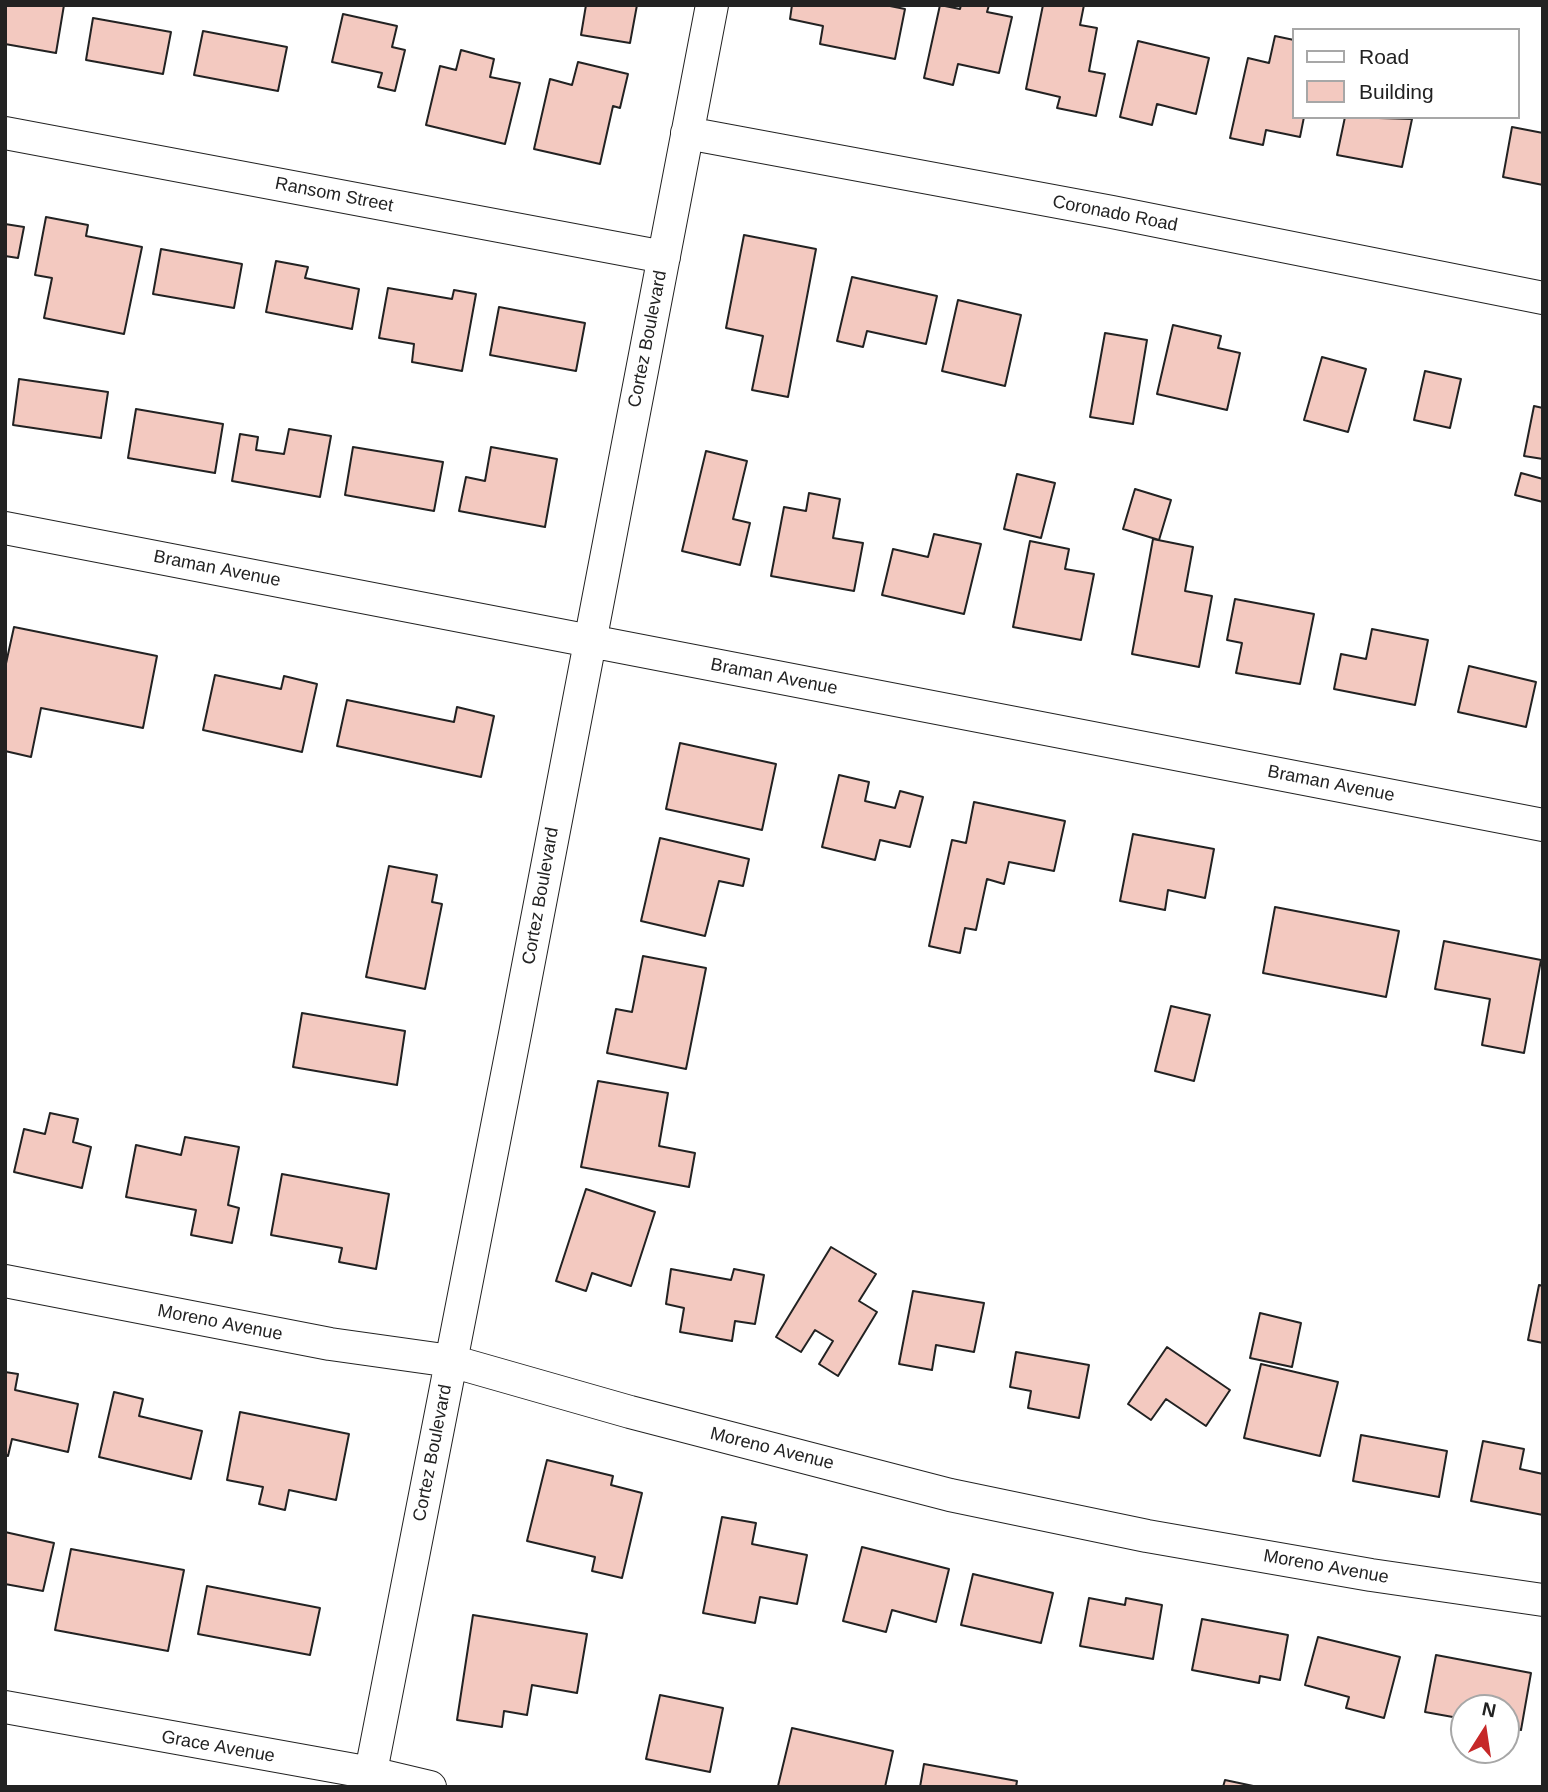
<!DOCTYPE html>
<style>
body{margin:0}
#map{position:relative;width:1548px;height:1792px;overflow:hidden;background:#fff;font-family:Helvetica,sans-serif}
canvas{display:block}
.frame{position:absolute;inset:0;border:7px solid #222;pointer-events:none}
.legend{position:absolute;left:1292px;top:28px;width:228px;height:91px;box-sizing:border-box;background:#fff;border:2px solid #a7a7a7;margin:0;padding:9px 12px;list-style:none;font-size:21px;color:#222}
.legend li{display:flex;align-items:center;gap:14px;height:35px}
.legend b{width:35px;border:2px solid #a7a7a7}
.north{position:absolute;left:1450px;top:1694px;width:70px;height:70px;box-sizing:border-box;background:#fff;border:2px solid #a7a7a7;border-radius:50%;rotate:12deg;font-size:19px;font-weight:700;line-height:28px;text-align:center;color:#222}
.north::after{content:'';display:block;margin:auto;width:24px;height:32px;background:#c62828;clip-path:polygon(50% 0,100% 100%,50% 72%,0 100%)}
</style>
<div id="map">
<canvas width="1548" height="1792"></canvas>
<div class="frame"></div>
<ul class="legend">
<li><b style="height:9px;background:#fff"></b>Road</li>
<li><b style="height:19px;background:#f3c9c0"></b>Building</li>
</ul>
<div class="north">N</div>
</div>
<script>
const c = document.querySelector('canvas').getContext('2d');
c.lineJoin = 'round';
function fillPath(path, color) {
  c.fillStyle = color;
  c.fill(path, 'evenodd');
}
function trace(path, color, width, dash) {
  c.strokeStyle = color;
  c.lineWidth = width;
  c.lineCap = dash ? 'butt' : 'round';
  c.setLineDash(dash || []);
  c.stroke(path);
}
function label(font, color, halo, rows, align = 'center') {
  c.font = font + ' Helvetica,sans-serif';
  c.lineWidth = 5;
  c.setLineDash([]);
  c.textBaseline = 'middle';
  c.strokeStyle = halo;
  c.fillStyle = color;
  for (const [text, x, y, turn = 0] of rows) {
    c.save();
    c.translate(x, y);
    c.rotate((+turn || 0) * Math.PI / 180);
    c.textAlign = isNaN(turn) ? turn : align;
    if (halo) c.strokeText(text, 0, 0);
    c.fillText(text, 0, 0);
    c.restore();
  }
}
const building = new Path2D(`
 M5 5H64L56 53 5 44Z
 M586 5H637L630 43 581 35Z
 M792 5H885L905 9 895 59 820 44 823 26 790 19Z
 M940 5 960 9 961 5H989L987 12 1012 17 999 73 958 64 953 85 924 78Z
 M1043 5H1084L1080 25 1097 28 1089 71 1105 74 1096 116 1057 108 1060 97 1026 89Z
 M343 14 397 26 392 47 405 50 395 91 378 87 382 73 332 62Z
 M93 18 171 32 163 74 86 60Z
 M203 31 287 47 278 91 194 75Z
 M1275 36 1294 40V117H1304L1300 137 1266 130 1263 145 1230 138 1248 58 1269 63Z
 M1138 41 1209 58 1196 114 1157 104 1152 125 1120 117Z
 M461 50 494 59 490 77 520 83 505 144 426 125 440 66 456 70Z
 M578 62 628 74 620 108 613 106 600 164 534 149 550 79 572 85Z
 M1345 117 1412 119 1402 167 1337 155Z
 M1512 127 1543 133V185L1503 177Z
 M46 217 88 225 86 236 142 247 124 334 44 318 52 278 35 275Z
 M5 224 24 227 18 258 5 256Z
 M744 235 816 249 788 397 752 390 763 336 726 328Z
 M161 249 242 264 234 308 153 294Z
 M276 261 308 267 305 278 359 289 352 329 266 312Z
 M852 277 937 296 926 344 867 331 863 347 837 341Z
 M388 288 452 299 454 290 476 294 462 371 412 362 414 344 379 338Z
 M958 300 1021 315 1005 386 942 371Z
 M499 307 585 323 576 371 490 355Z
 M1173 325 1221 336 1218 348 1240 353 1227 410 1157 394Z
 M1105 333 1147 340 1133 424 1090 417Z
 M1322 357 1366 369 1348 432 1304 420Z
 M1425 371 1461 379 1450 428 1414 420Z
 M19 379 108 392 101 438 13 425Z
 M1534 406 1543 408V459L1524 456Z
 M136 409 223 424 215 473 128 458Z
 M289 429 331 436 320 497 232 481 240 434 258 437 256 450 284 454Z
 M353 447 443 462 434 511 345 495Z
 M491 447 557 459 545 527 459 511 466 477 485 481Z
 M706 451 747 461 733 519 750 523 740 565 682 551Z
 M1521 473 1543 479V502L1515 495Z
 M1017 474 1055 483 1041 538 1004 529Z
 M1135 489 1171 500 1159 540 1123 529Z
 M809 493 840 499 833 538 863 543 854 591 771 576 784 507 806 511Z
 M934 534 981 544 964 614 882 595 893 549 928 557Z
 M1153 539 1193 547 1185 591 1212 596 1199 667 1132 654Z
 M1030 541 1069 549 1065 569 1094 574 1081 640 1013 627Z
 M1235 599 1314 614 1300 684 1236 673 1242 643 1227 640Z
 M14 627 157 656 143 728 41 708 31 757 5 751V668Z
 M1372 629 1428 640 1415 705 1334 689 1341 654 1366 659Z
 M1469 666 1536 682 1526 727 1458 712Z
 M215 675 281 689 284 676 317 684 302 752 203 730Z
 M347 700 454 722 457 707 494 716 481 777 337 746Z
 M680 743 776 764 762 830 666 809Z
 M839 775 869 782 865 801 895 808 900 791 923 797 910 847 880 840 875 860 822 847Z
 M974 802 1065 821 1054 871 1009 862 1004 884 987 879 976 930 965 928 960 953 929 946 952 840 966 843Z
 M1133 834 1214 849 1205 898 1168 890 1165 910 1120 901Z
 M660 838 749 859 743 886 719 881 705 936 641 921Z
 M389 866 437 875 432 902 442 904 425 989 366 977Z
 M1275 907 1399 931 1386 997 1263 973Z
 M1444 941 1541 960 1524 1053 1482 1045 1490 999 1435 989Z
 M643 956 706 968 686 1069 607 1053 616 1009 632 1012Z
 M1171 1006 1210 1015 1194 1081 1155 1071Z
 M302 1013 405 1031 397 1085 293 1067Z
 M598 1081 668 1093 659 1146 695 1153 689 1187 581 1167Z
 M50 1113 78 1119 73 1142 91 1147 82 1188 14 1172 24 1129 45 1134Z
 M185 1137 239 1147 228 1205 239 1208 232 1243 191 1235 196 1210 126 1197 136 1145 181 1155Z
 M282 1174 389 1194 376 1269 339 1262 342 1248 271 1235Z
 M586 1189 655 1212 631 1286 592 1273 586 1291 556 1281Z
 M831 1247 876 1274 859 1301 877 1312 838 1376 819 1364 833 1341 815 1330 801 1352 776 1337Z
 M671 1269 731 1280 734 1269 764 1275 755 1324 735 1321 732 1341 680 1332 684 1308 666 1304Z
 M1539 1285 1543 1286V1343L1528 1340Z
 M913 1291 984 1303 974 1352 936 1345 932 1370 899 1364Z
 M1260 1313 1301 1323 1292 1367 1250 1358Z
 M1167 1347 1230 1390 1206 1426 1166 1399 1151 1420 1128 1404Z
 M1016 1352 1089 1365 1079 1418 1028 1408 1031 1391 1010 1387Z
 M1261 1364 1338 1382 1320 1456 1244 1438Z
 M5 1372 18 1374 15 1390 78 1404 68 1452 12 1439 8 1456 5 1455Z
 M114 1392 143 1399 139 1416 202 1431 191 1479 99 1457Z
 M240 1412 349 1434 336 1500 289 1490 285 1510 259 1504 263 1487 227 1480Z
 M1361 1435 1447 1451 1439 1497 1353 1481Z
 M1483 1441 1524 1449 1520 1469 1543 1474V1515L1471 1501Z
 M547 1460 613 1476 611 1485 642 1493 622 1578 592 1571 595 1557 527 1541Z
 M722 1517 756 1523 752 1544 807 1555 797 1604 760 1597 755 1623 703 1613Z
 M5 1532 54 1543 43 1591 5 1584Z
 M862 1547 949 1569 936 1622 892 1610 886 1632 843 1621Z
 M71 1549 184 1570 168 1651 55 1630Z
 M973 1574 1053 1593 1041 1643 961 1625Z
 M207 1586 320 1608 310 1655 198 1634Z
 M1089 1598 1125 1605 1126 1598 1162 1605 1153 1659 1080 1646Z
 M473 1615 587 1634 577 1693 532 1685 527 1715 504 1711 502 1727 457 1720Z
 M1202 1619 1288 1635 1280 1680 1260 1676 1259 1683 1192 1670Z
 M1318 1637 1400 1657 1384 1718 1346 1708 1349 1697 1305 1685Z
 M1436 1655 1531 1673 1521 1730 1506 1727V1708H1464V1719L1425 1712Z
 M660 1695 723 1708 710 1772 646 1759Z
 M792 1728 893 1751 885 1787 778 1786Z
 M924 1764 1017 1781 1016 1787H920Z
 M1225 1780 1258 1787H1223Z`);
fillPath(building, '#f3c9c0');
trace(building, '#222', 2);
const minor = new Path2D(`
 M5 133 664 257
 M687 133 1112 212 1543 298
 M5 528 1543 825
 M5 1281 330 1344 451 1361 630 1412 950 1495 1147 1536 1371 1575 1543 1600
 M5 1707 371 1773 430 1787
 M368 1787 515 1034 712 5`);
trace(minor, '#222', 34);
trace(minor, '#fff', 32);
label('18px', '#222', '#fff', [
 ["Ransom Street",334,195,11],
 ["Coronado Road",1115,214,11],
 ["Cortez Boulevard",648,339,-79],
 ["Braman Avenue",217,569,11],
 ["Braman Avenue",774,677,11],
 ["Braman Avenue",1331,784,11],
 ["Cortez Boulevard",541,896,-80],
 ["Moreno Avenue",220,1323,11],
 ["Moreno Avenue",772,1449,14],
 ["Cortez Boulevard",433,1453,-79],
 ["Moreno Avenue",1326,1567,10],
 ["Grace Avenue",218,1747,10]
]);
</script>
